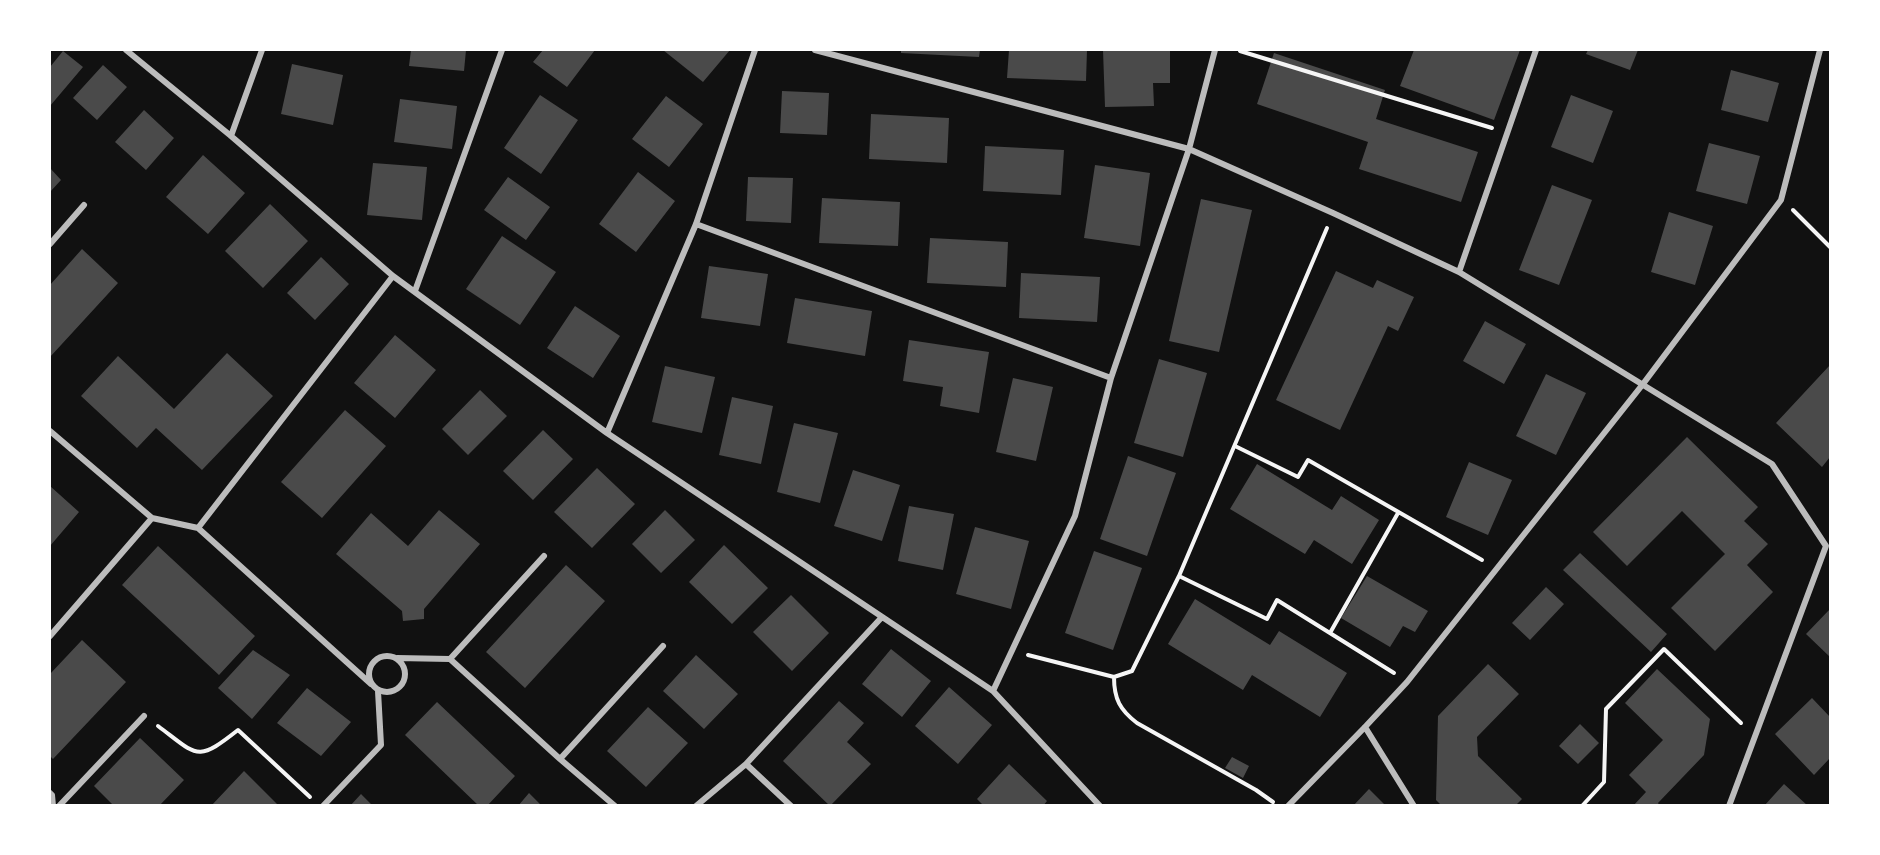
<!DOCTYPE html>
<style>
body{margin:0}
#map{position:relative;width:1880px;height:855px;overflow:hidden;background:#111;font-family:"DM Sans",sans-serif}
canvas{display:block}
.frame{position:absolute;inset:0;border:51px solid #fff;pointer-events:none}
</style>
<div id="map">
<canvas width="1880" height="855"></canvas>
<div class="frame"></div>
</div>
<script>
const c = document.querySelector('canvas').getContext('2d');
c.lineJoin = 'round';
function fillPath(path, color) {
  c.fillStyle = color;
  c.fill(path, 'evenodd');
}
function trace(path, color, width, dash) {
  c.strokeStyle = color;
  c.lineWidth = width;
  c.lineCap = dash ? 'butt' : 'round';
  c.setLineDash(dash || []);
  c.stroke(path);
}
fillPath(new Path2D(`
 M411 50H466L464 71 409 66Z
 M543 50H595L567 87 533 62Z
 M663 50H730L703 82Z
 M901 50H980L979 57 901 53Z
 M1009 50H1087L1086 81 1007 78Z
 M1103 50H1170V83H1153L1154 106 1105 107Z
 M1414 50H1520L1494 120 1400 86Z
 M1588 50H1638L1630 70 1586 54Z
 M63 51 83 67 50 106V67Z
 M1274 53 1385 90 1376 119 1478 152 1461 202 1359 169 1368 142 1257 104Z
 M292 64 343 75 333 125 281 114Z
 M103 65 127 87 97 120 73 98Z
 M1731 70 1779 83 1768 122 1721 110Z
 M782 91 829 93 827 135 780 133Z
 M540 95 578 120 541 174 504 148Z
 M1571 95 1613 111 1593 163 1551 147Z
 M666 96 703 124 669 167 632 139Z
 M400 99 457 106 452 149 394 142Z
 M144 110 174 138 146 170 115 142Z
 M871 114 949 118 947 163 869 159Z
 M1709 143 1760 156 1747 204 1696 191Z
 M985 146 1064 150 1061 195 983 191Z
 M203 155 245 193 208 234 166 197Z
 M373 163 427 167 422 220 367 215Z
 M1095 165 1150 173 1140 246 1084 238Z
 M50 168 61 180 50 192Z
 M638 172 675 201 636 252 599 224Z
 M508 177 550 207 526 240 484 210Z
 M748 177 793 178 791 223 746 221Z
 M1552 185 1592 200 1559 285 1519 270Z
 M822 198 900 202 898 246 819 243Z
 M1201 199 1252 210 1219 352 1169 341Z
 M270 204 308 241 263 288 225 251Z
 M1669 212 1713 226 1695 285 1651 272Z
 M502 236 556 272 520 325 466 289Z
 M930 238 1008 242 1006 287 927 283Z
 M82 249 118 283 50 357V285Z
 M321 257 349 284 315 320 287 293Z
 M709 266 768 274 760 326 701 318Z
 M1336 271 1373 288 1377 280 1414 297 1398 331 1388 326 1340 430 1276 400Z
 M1021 273 1100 277 1097 322 1019 318Z
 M795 298 872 311 865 356 787 343Z
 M575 306 620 336 593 378 547 348Z
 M1485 321 1526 344 1504 384 1463 361Z
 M395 335 436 370 395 418 354 383Z
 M909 340 989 352 979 413 940 406 943 387 903 381Z
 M227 353 273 396 202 470 156 428 137 448 81 396 118 356 174 409Z
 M1159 359 1207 373 1183 457 1134 443Z
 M1830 365V457L1822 467 1776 423Z
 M665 366 715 377 702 433 652 422Z
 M1546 374 1586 393 1556 455 1516 436Z
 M1013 378 1053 387 1036 461 996 452Z
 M480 390 507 416 468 455 442 429Z
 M732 397 773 406 761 464 719 455Z
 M345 410 386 446 322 518 281 482Z
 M794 423 838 433 820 503 777 492Z
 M543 430 573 459 533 500 503 471Z
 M1687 437 1758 507 1744 521 1768 544 1747 565 1773 592 1715 651 1671 608 1725 554 1682 511 1627 566 1593 532Z
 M1128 456 1176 473 1147 556 1100 539Z
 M1469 462 1512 480 1488 535 1446 517Z
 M1257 464 1332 510 1341 496 1379 520 1352 564 1314 540 1305 554 1230 509Z
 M597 468 635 504 592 548 554 512Z
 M853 470 900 485 882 541 834 526Z
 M50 486 79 512 50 546Z
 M909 506 954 514 943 570 898 561Z
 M439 510 480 544 424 609V619L403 621 402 611 336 554 371 513 408 546Z
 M665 510 695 540 661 573 632 544Z
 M975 527 1029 541 1011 609 956 594Z
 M724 545 768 588 732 624 689 582Z
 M158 546 255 636 219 675 122 585Z
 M1094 551 1142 568 1113 650 1065 633Z
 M1580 553 1667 634 1651 652 1563 570Z
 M566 565 605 601 525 688 486 652Z
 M1367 576 1428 611 1415 632 1403 626 1390 647 1341 618Z
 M1546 587 1564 604 1530 640 1512 623Z
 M791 595 829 633 792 671 753 632Z
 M1195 599 1270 645 1279 631 1347 673 1320 717 1252 675 1243 690 1168 644Z
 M1830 609V657L1806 634Z
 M82 640 126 682 53 759 50 756V674Z
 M891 649 931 681 902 717 862 684Z
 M253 650 290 675 252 719 218 688Z
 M696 655 738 694 704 729 663 691Z
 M1488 664 1519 694 1477 737 1478 756 1522 799 1515 806H1442L1436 800 1438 716Z
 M1657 669 1710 719 1704 755 1658 803 1660 806H1633L1646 792 1629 775 1663 740 1625 703Z
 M949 687 992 725 958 764 915 726Z
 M307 688 351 722 321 756 277 723Z
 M1812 698 1830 717V758L1814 775 1775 734Z
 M839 701 864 723 847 742 871 764 830 806 783 761Z
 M437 702 515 776 487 806H479L405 735Z
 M648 707 688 743 646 787 607 751Z
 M1580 724 1599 743 1578 764 1559 746Z
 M140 738 184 780 159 806H114L94 786Z
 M1232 757 1249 766 1243 778 1225 768Z
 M1009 764 1047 801 1043 806H984L977 799Z
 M244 771 279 806H211Z
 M1784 784 1808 806H1764Z
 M1369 789 1386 806H1353Z
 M529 793 542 806H518Z
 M361 794 373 806H350Z`), '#4a4a4a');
trace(new Path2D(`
 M1240 51 1492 128
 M1793 210 1830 247
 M1235 446 1298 477 1308 460 1482 560
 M1179 576 1267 619 1277 600 1394 673
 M1330 633 1398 513
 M1028 655 1114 677 1132 671 1179 576 1327 228
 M1114 677C1114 699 1120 710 1137 723L1256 790 1273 802
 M158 726C198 756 196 763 238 730L310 797
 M1582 806 1604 782 1606 709 1664 649 1741 723`), '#f5f5f5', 4);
trace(new Path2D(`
 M126 50 231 136 393 276 607 433 993 691 1100 806
 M815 50 1189 149 1333 213 1459 272 1772 464 1826 546 1729 806
 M231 136 262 50
 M696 224 1111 378
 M50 244 84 205
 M1459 272 1536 50
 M415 291 502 50
 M50 431 152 518 198 528 371 684
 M607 433 696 224 755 50
 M198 528 393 276
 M50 636 152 518
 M369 674a18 18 0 1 1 36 0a18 18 0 1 1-36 0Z
 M397 658 450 659 560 759 615 806
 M450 659 544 556
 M993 691 1075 516 1111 378 1189 149 1215 50
 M1365 727 1414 806
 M560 759 663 646
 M746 764 791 806
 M50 793 52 795 53 806
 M59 806 144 716
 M323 806 381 745 378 691
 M696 806 746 764 882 617
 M1288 806 1365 727 1407 682 1643 384 1781 200 1820 50`), '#bcbcbc', 6);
</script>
